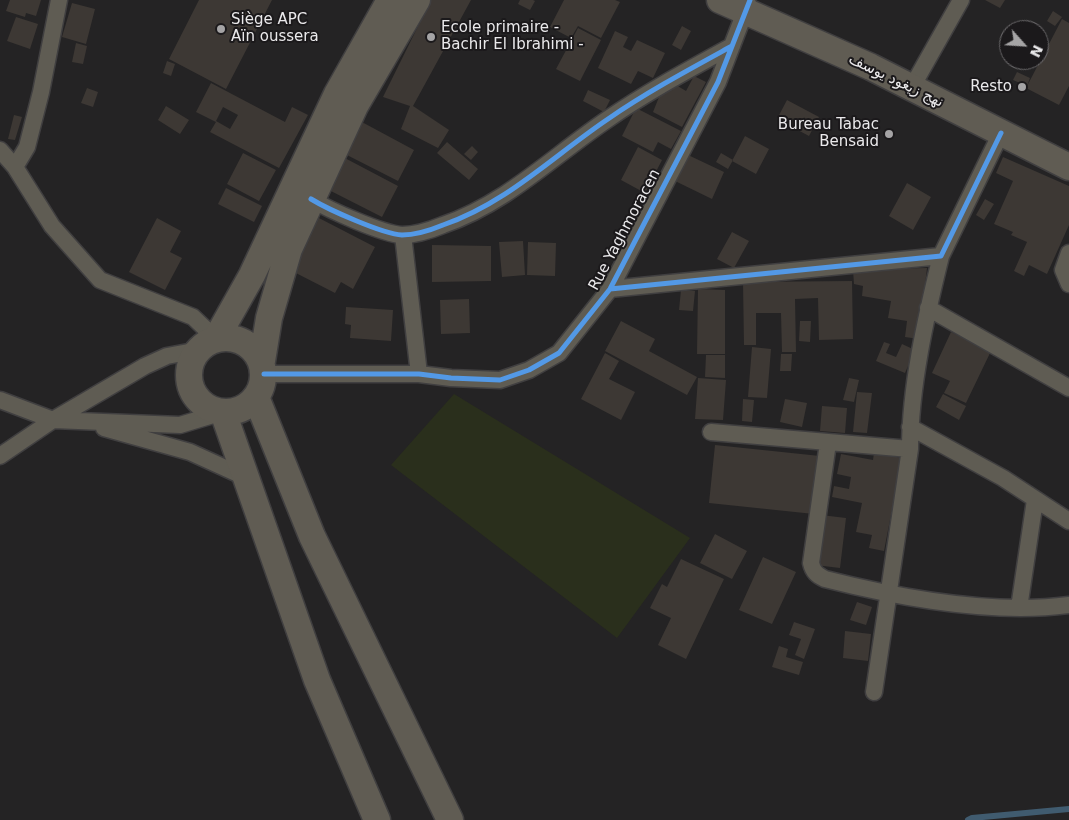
<!DOCTYPE html>
<meta charset="utf-8">
<style>
body{margin:0}
#map{position:relative;width:1069px;height:820px;overflow:hidden;background:#242324;font-family:"DejaVu Sans",sans-serif}
canvas{display:block}
.north{position:absolute;left:999px;top:20px;width:50px;height:50px;box-sizing:border-box;background:#1b191b;border:1px solid #6e6c6e;border-radius:50%;rotate:116deg;font-size:14px;font-weight:700;line-height:20px;text-align:center;color:#eae9eb}
.north::after{content:'';display:block;margin:auto;width:18px;height:22px;background:#a5a4a5;clip-path:polygon(50% 0,100% 100%,50% 72%,0 100%)}
</style>
<div id="map">
<canvas width="1069" height="820"></canvas>
<div class="north">N</div>
</div>
<script>
const c = document.querySelector('canvas').getContext('2d');
c.lineJoin = 'round';
function fillPath(path, color) {
  c.fillStyle = color;
  c.fill(path, 'evenodd');
}
function trace(path, color, width, dash) {
  c.strokeStyle = color;
  c.lineWidth = width;
  c.lineCap = dash ? 'butt' : 'round';
  c.setLineDash(dash || []);
  c.stroke(path);
}
function label(font, color, halo, rows, align = 'center') {
  c.font = font + ' "DejaVu Sans",Cairo,sans-serif';
  c.lineWidth = 4;
  c.setLineDash([]);
  c.textBaseline = 'middle';
  c.strokeStyle = halo;
  c.fillStyle = color;
  for (const [text, x, y, turn = 0] of rows) {
    c.save();
    c.translate(x, y);
    c.rotate((+turn || 0) * Math.PI / 180);
    c.textAlign = isNaN(turn) ? turn : align;
    if (halo) c.strokeText(text, 0, 0);
    c.fillText(text, 0, 0);
    c.restore();
  }
}
fillPath(new Path2D(`
 M454 394 690 538 617 638 391 465Z`), '#2a2f1c');
trace(new Path2D(`
 M968 820 972 818 1069 809`), '#405b6f', 6);
fillPath(new Path2D(`
 M10 0H41L36 16 26 13 25 17 6 11Z
 M199 0H272L226 89 169 59Z
 M431 0H471L413 106 449 130 438 148 401 129 410 106 383 97Z
 M520 0H533L535 1 530 10 518 4Z
 M564 0H615L620 2 601 38 578 26 571 38 550 27Z
 M985 0H1005L1000 8Z
 M72 3 95 9 86 44 62 37Z
 M1053 11 1062 17 1055 26 1047 21Z
 M16 17 38 24 30 49 7 41Z
 M1062 19 1069 23V86L1059 105 1026 88Z
 M682 26 691 31 681 50 672 45Z
 M578 28 601 40 580 81 556 69Z
 M615 31 628 37 623 47 631 51 637 40 665 53 653 78 638 71 631 84 598 68Z
 M76 43 87 46 83 64 72 62Z
 M167 61 175 64 171 76 163 73Z
 M1017 72 1030 78 1027 86 1013 80Z
 M694 76 706 82 682 127 653 112 659 97 676 85 686 91Z
 M211 83 285 122 292 107 308 115 279 168 210 132 216 122 196 112ZM223 107 238 115 230 129 216 121Z
 M87 88 98 92 93 107 81 103Z
 M588 90 610 100 604 112 583 101Z
 M787 100 819 117 809 136 777 119Z
 M166 106 189 120 180 134 158 120Z
 M636 108 681 131 671 149 658 142 653 152 622 136Z
 M14 115 22 117 15 140 8 139Z
 M360 121 414 150 398 181 343 153Z
 M745 136 769 149 756 174 732 161Z
 M447 142 478 169 469 180 437 153Z
 M472 146 478 152 471 160 464 154Z
 M638 147 662 160 645 193 621 180Z
 M243 153 276 170 259 201 227 184Z
 M721 153 733 160 728 169 716 162Z
 M686 154 724 172 712 199 673 180Z
 M341 156 398 186 382 217 325 188Z
 M1003 157 1069 186V225L1047 274 1029 265 1024 276 1014 271 1027 242 1011 235 1013 232 994 224 1013 181 996 173Z
 M907 183 931 197 913 230 889 216Z
 M226 188 262 206 254 222 218 204Z
 M985 199 994 204 984 220 976 215Z
 M317 217 375 247 353 289 341 282 335 293 290 270Z
 M157 218 181 231 170 252 182 258 165 290 129 272Z
 M732 232 749 241 734 268 717 259Z
 M523 241 525 275 502 277 499 242Z
 M528 242 556 243 555 276 527 275Z
 M432 245 491 246V281L432 282Z
 M927 268 919 339 905 337 907 321 888 318 891 301 862 296 863 286 854 284 853 270 871 271 873 269Z
 M852 281 853 339 819 340 818 298 795 299 796 352H782L781 313H756V345H744L743 282Z
 M698 289 725 290V354H697Z
 M681 290 695 291 693 311 679 310Z
 M469 299 470 333 441 334 440 300Z
 M346 307 393 310 391 341 350 338 351 325 345 324Z
 M621 321 655 339 649 351 697 377 687 395 605 351Z
 M800 321H811L810 342 799 341Z
 M951 332 991 351 966 403 944 393 950 381 932 373Z
 M884 342 890 344 886 353 896 357 902 344 915 350 905 373 876 361Z
 M752 347 771 349 767 398 748 397Z
 M605 353 619 361 609 379 635 392 621 420 581 399Z
 M781 354H792L791 371H780Z
 M706 355H725V378L705 377Z
 M698 378 726 380 723 420 695 419Z
 M849 378 859 380 854 402 843 400Z
 M857 392 872 393 867 433 853 432Z
 M943 394 966 406 959 420 936 407Z
 M743 399 754 400 752 422 742 421Z
 M785 399 807 403 802 427 780 422Z
 M822 406 847 408 845 433 820 431Z
 M715 445 820 456 814 514 709 503Z
 M874 453 902 458 884 551 869 548 872 535 856 532 862 503 832 497 834 486 849 489 851 477 837 474 841 454 873 460Z
 M821 515 846 518 840 568 815 565Z
 M715 534 747 551 732 579 700 563Z
 M763 557 796 572 772 624 739 610Z
 M681 559 724 579 686 659 658 645 671 618 650 608 662 584 667 587Z
 M857 602 872 607 866 625 850 620Z
 M794 622 815 629 804 659 795 655 801 639 789 635Z
 M845 631 871 634 868 661 843 658Z
 M779 646 788 649 786 657 803 662 799 675 772 667Z`), '#3d3834');
const street = new Path2D(`
 M912 87 961 0
 M0 150 15 167 27 147 41 92 59 0
 M15 167 52 226 100 280 193 317 216 339
 M311 199C329 210 383 234 402 235 416 235 431 230 443 225 507 203 553 156 608 119 647 92 690 69 732 46
 M403 235 419 374
 M1069 253 1063 270 1069 284
 M610 289 941 256 1001 133
 M928 308 1069 388
 M264 374H419L451 378 500 380 529 370 559 353 610 289 718 82 748 4
 M0 400 53 420 180 425 223 412
 M910 427 1003 478 1069 521
 M104 428 190 452 247 478
 M711 432 910 449
 M828 443 811 563C813 572 817 575 825 579 900 598 992 615 1069 605
 M0 456 53 420 145 366 167 356 199 350
 M1019 608 1035 500
 M874 692 910 449C910 387 926 316 941 256`);
const primary = new Path2D(`
 M720 0 871 67 1069 167
 M189 375a37 37 0 1 1 74 0a37 37 0 1 1-74 0Z
 M216 339 252 275 337 94 390 0
 M262 361 269 318 289 249 355 106 417 0
 M256 397 312 536 450 820
 M223 412 317 680 377 820`);
trace(street, '#403f40', 19);
trace(primary, '#403f40', 29);
trace(street, '#5f5c53', 16);
trace(primary, '#605c53', 26);
trace(new Path2D(`
 M311 199C329 210 383 234 402 235 416 235 431 230 443 225 507 203 553 156 608 119 647 92 690 69 732 46
 M610 289 941 256 1001 133
 M264 374H419L451 378 500 380 529 370 559 353 610 289 718 82 750 0`), '#5399e6', 5);
for (const [x, y, r, color] of [
 [221,29,5,"#a5a4a5"],
 [431,37,5,"#a5a4a5"],
 [1022,87,5,"#a5a4a5"],
 [889,134,5,"#a5a4a5"]
]) {
  const dot = new Path2D();
  dot.arc(x, y, r, 0, 2 * Math.PI);
  c.fillStyle = color;
  c.fill(dot);
  trace(dot, '#1b191b', 2);
}
label('15px', '#eae9eb', '#1b191b', [
 ["Siège APC",231,20],
 ["Aïn oussera",231,37],
 ["Ecole primaire -",441,28],
 ["Bachir El Ibrahimi -",441,45],
 ["Resto",1012,87,"right"],
 ["Bureau Tabac",879,125,"right"],
 ["Bensaid",879,142,"right"]
], 'left');
label('15px', '#eae9eb', '#1b191b', [
 ["نهج زيغود يوسف",896,81,26],
 ["Rue Yaghmoracen",625,230,-62]
]);
</script>
